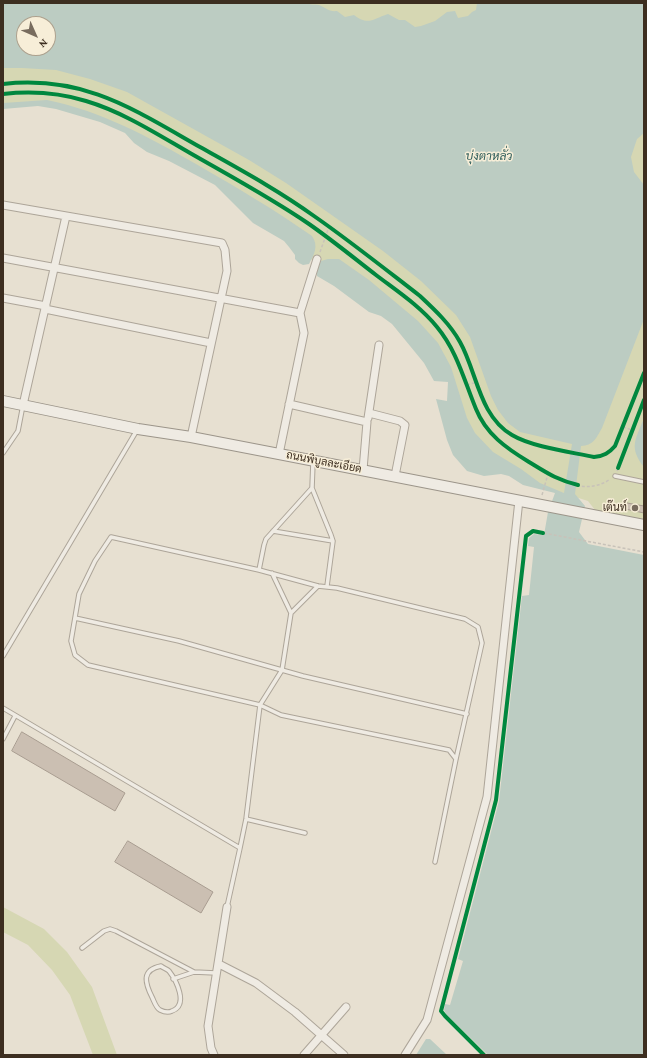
<!DOCTYPE html>
<meta charset="utf-8">
<style>
body{margin:0}
#map{position:relative;width:647px;height:1058px;overflow:hidden;background:#e7e0d1;font-family:"Crimson Pro",serif}
canvas{display:block}
.frame{position:absolute;inset:0;border:4px solid #3d2e20;pointer-events:none}
.north{position:absolute;left:16px;top:16px;width:40px;height:40px;box-sizing:border-box;background:#f7eed8;border:1px solid #ada18e;border-radius:50%;rotate:135deg;font-size:11px;font-weight:700;line-height:16px;text-align:center;color:#3d2e20}
.north::after{content:'';display:block;margin:auto;width:14px;height:18px;background:#786c5e;clip-path:polygon(50% 0,100% 100%,50% 72%,0 100%)}
</style>
<div id="map">
<canvas width="647" height="1058"></canvas>
<div class="frame"></div>
<div class="north">N</div>
</div>
<script>
const c = document.querySelector('canvas').getContext('2d');
c.lineJoin = 'round';
function fillPath(path, color) {
  c.fillStyle = color;
  c.fill(path, 'evenodd');
}
function trace(path, color, width, dash) {
  c.strokeStyle = color;
  c.lineWidth = width;
  c.lineCap = dash ? 'butt' : 'round';
  c.setLineDash(dash || []);
  c.stroke(path);
}
function label(font, color, halo, rows, align = 'center') {
  c.font = font + ' "Crimson Pro",Sarabun,serif';
  c.lineWidth = 3;
  c.setLineDash([]);
  c.textBaseline = 'middle';
  c.strokeStyle = halo;
  c.fillStyle = color;
  for (const [text, x, y, turn = 0] of rows) {
    c.save();
    c.translate(x, y);
    c.rotate((+turn || 0) * Math.PI / 180);
    c.textAlign = isNaN(turn) ? turn : align;
    if (halo) c.strokeText(text, 0, 0);
    c.fillText(text, 0, 0);
    c.restore();
  }
}
fillPath(new Path2D(`
 M3 3H644V519L595 510 588 501 547 488 493 456 475 437 436 349 309 258 312 242 126 130 49 105 3 106ZM24 24H48V48H24Z
 M3 907 44 929 67 952 92 987 117 1055H93L70 995 52 970 28 945 3 932Z`), '#d6d7b3');
fillPath(new Path2D(`
 M3 3H306C310 5 315 4 319 5 326 8 329 12 337 11L345 17 354 15C368 26 373 19 388 14L399 20H405L415 27 421 26 435 21 447 12 455 11 458 18 468 16 472 12 476 10 477 3H644V133L637 139 631 157 634 172 644 185V319L602 428C597 437 593 446 581 446L575 494 585 506 579 532 588 544 644 555V1055H488L446 1014 444 1010 445 1004 450 1005 463 961 458 959 499 801 522 596 529 595 534 547 528 546 529 538 534 534 544 535 548 512 555 493 523 485 509 476 501 474 484 476 467 471 453 455 447 440 436 399 447 401 448 382 434 381 424 363 392 324 381 316 369 312 334 286 317 276V269L321 261 328 259H339L369 280 418 321 438 343 451 367 467 418 475 433 493 452 521 469 540 483 564 493 572 444 520 432 508 423 498 410 491 396 470 337 456 315 421 281 383 251 286 183 249 160 127 92 90 79 56 70 22 68H3ZM24 24H48V48H24Z
 M47 100C101 111 149 137 196 164 236 187 275 210 312 236 319 246 314 255 309 264L303 265 299 263 295 259V255L289 247 284 241 253 223 215 185 169 161 147 152 134 143 125 133 100 122 56 109 38 106 3 109V103Z
 M644 418V467C628 447 636 439 644 418Z
 M426 1039H430L447 1055H416Z`), '#bcccc2');
const building = new Path2D(`
 M627 503 644 506V513L625 509Z
 M22 732 125 793 115 811 12 751Z
 M128 841 213 892 201 913 115 862Z`);
fillPath(building, '#cbbfb2');
trace(building, '#a89c90', 1);
const lane = new Path2D(`
 M3 453 18 431 23 405
 M313 462 312 488 331 535 333 541 327 586
 M615 476 644 482
 M273 531 333 541
 M259 570 264 545 266 539 312 488
 M272 573 291 613
 M75 618 179 641 303 676 467 714
 M3 656 137 430
 M3 708 240 848 227 907
 M3 739 15 716
 M246 819 305 833
 M240 848 246 819 260 705 282 670 291 613 318 586
 M435 862 456 759 482 643 478 627 465 619 337 588 318 586 259 570 111 537 95 561 79 594 71 641 75 655 88 665 260 705 281 715 449 750 456 759
 M82 948 104 931 110 929 116 931 194 972
 M161 966C163 968 167 969 169 971 176 980 189 1005 172 1011 168 1013 164 1012 160 1010 156 1008 154 1001 152 997 145 983 141 970 161 966Z
 M173 979 194 972 216 973`);
const street = new Path2D(`
 M3 205 222 243 225 250 227 271 191 437
 M3 258 300 313
 M3 298 46 306
 M45 309 211 343
 M289 404 367 422 363 470
 M23 405 66 216
 M369 413 400 421 405 425 395 476
 M368 418 379 345
 M279 454 304 333 300 313 317 259
 M219 964 256 983 295 1012 344 1055
 M214 1055 211 1048 208 1026 227 907
 M304 1055 346 1007
 M405 1055 427 1020 487 797 519 500`);
const secondary = new Path2D(`
 M3 401 138 429 191 437 279 454 644 525`);
trace(lane, '#ada599', 5.5);
trace(street, '#ada599', 9);
trace(secondary, '#9c958a', 12);
trace(new Path2D(`
 M3 94C30 91 60 93 86 101 124 112 158 134 192 154 237 180 283 205 325 236 342 248 359 262 376 275 397 291 420 307 437 327 446 337 452 347 457 359 469 387 474 420 498 440 507 449 518 455 529 462 552 477 582 497 609 480
 M320 252 329 227
 M467 385 477 382
 M623 427 632 430
 M617 471 644 400
 M542 495 548 474
 M484 1055 445 1016 441 1011 496 800 526 536 533 531 644 552`), '#c8c2b9', 1.5, [3, 2]);
trace(lane, '#efebe3', 3.5);
trace(street, '#efebe3', 7);
trace(secondary, '#efebe3', 10);
trace(new Path2D(`
 M3 84C84 75 133 109 200 147 239 169 278 190 314 216 350 241 385 269 420 296 435 310 450 324 460 342 477 372 479 416 512 435 532 447 571 452 594 457 604 456 609 453 615 446L644 373
 M3 94C30 91 60 93 86 101 123 112 157 134 190 153 230 176 271 198 309 224 332 240 354 258 376 275 397 291 420 306 437 327 457 351 464 380 476 409 486 434 506 448 529 462 547 473 557 480 578 485
 M618 468 644 400
 M484 1055 445 1016 441 1011 496 800 526 536 533 531 543 533`), '#00873e', 4);
for (const [x, y, r, color] of [
 [635,508,4,"#786c5e"]
]) {
  const dot = new Path2D();
  dot.arc(x, y, r, 0, 2 * Math.PI);
  c.fillStyle = color;
  c.fill(dot);
  trace(dot, '#f7eed8', 1.5);
}
label('11px', '#3d2e20', '#f7eed8', [
 ["ถนนพิบูลละเอียด",324,462,11]
]);
label('11px', '#3d2e20', '#f7eed8', [
 ["เต๊นท์",627,508]
], 'right');
label('italic 12px', '#2f5d5a', '#f7eed8', [
 ["บุ่งตาหลั่ว",489,156]
]);
</script>
